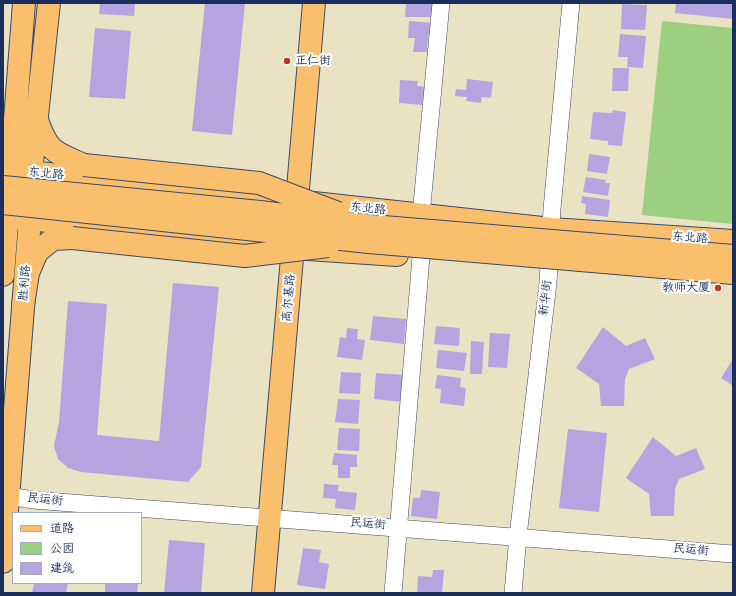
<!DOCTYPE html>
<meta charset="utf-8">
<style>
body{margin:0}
#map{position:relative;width:736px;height:596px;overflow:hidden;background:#e9e3c3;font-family:"Balsamiq Sans","LXGW WenKai TC",sans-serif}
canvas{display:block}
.frame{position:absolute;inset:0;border:4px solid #1b2f5e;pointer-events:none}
.legend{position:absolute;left:12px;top:512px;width:130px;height:72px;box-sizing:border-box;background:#fff;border:1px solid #a4acbf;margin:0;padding:5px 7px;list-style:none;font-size:12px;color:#1b2f5e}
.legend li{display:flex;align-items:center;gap:8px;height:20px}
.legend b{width:20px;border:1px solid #a4acbf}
</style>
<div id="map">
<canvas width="736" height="596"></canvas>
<div class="frame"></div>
<ul class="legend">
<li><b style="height:5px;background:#f9bf6d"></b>道路</li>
<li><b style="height:11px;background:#9ccf80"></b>公园</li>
<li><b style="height:11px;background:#b5a4e0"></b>建筑</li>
</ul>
</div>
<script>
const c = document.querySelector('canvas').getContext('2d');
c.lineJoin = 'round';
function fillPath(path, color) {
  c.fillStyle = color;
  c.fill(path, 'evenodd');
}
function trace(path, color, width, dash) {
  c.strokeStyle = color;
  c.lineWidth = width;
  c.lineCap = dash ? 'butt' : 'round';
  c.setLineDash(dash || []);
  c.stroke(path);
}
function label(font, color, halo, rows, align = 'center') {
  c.font = font + ' "Balsamiq Sans","LXGW WenKai TC",sans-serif';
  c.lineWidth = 4;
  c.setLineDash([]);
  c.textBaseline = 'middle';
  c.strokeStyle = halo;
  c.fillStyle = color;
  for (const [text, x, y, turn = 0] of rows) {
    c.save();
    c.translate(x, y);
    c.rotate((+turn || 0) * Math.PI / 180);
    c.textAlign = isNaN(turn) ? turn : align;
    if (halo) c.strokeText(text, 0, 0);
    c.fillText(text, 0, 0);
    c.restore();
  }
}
fillPath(new Path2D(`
 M662 21 733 28V224L642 215Z`), '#9ccf80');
fillPath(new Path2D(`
 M100 3H135L134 16 99 14Z
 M205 3H245L232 135 192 131Z
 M406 3H433V17H405Z
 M676 3H733V19L675 13Z
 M622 4 647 5 645 30 621 29Z
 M409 21 433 23 432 36 428 35 427 52H413L415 38H408Z
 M95 28 131 31 125 99 89 97Z
 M620 34 646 36 643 68 627 67 628 57H618Z
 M613 68H629L628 91H612Z
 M467 79 493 82 491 98 482 97 481 103 466 101 467 97 455 96 456 89 466 90Z
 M400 80 418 81 417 86 429 87 428 102 422 101V105L399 103Z
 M613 110 626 112 622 146 608 145V141L590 139 593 112 612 113Z
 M589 154 610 157 607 174 587 171Z
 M586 177 606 180 605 183H610L608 196 583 192Z
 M582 196 610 200 608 217 585 214 586 204 581 203Z
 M173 283 219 287 201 467 188 482 81 472 68 468 58 459 54 446 59 422 68 301 107 304 97 435 159 441Z
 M373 316 406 319 404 344 370 340Z
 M436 326 460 328 459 346 434 344Z
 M603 327 626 346 645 338 655 359 629 369 625 379 624 406H601L599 384 576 368Z
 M347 328 358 329 357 339 365 340 362 360 337 357 340 337 346 338Z
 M490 333 510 334 507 368 488 367Z
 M471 341 484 342 482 374H470Z
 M438 350 467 353 464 371 436 368Z
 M733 359V386L721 378Z
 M341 372 361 373 360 394 339 393Z
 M376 373 405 375 403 402 374 399Z
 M437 375 461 378 460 387 466 388 464 406 440 403 441 389 435 388Z
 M338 399 360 400 358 424 335 422Z
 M339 428 360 429 359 451 337 450Z
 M568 429 607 433 599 512 559 508Z
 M653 437 676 456 696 448 705 469 679 479 675 489 674 516H651L649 494 626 478Z
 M334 453 357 455V467H350V478H338V465H332Z
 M324 484 339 485 338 491 357 493 355 510 335 508 336 499 323 498Z
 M421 490 440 492 437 519 411 516 413 498H420Z
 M169 540 205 543 201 593H164Z
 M303 548 321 550 319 562 329 564 325 589 297 585Z
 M433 570H444L442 593H417L418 576 432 577Z
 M34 583H68L66 593H32Z
 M105 583H138L137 593H105Z`), '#b5a4e0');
const minor = new Path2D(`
 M421 215 441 3
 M3 495 33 500 733 554
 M393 593 421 257
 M513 593 518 536 548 283 552 209 571 3`);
const primary = new Path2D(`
 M3 169 551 229 733 241
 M3 218 30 219 293 248 397 255
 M3 275 24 3
 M3 562 30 219 31 172 49 3
 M263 593 314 3`);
const trunk = new Path2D(`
 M37 120C48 152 54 152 84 165
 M23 305 28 273 37 252 53 239 72 238`);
trace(minor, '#3a4a6d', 18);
trace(primary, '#3a4a6d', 24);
trace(trunk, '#3a4a6d', 24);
trace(minor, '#fff', 17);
trace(primary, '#f9bf6d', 22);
trace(trunk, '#f9bf6d', 22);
const trunkBridge = new Path2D(`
 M84 165 259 183 338 213
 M3 187 260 212 371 226 733 256
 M3 203 369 242 733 273
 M72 238 245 256 328 246`);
trace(trunkBridge, '#3a4a6d', 24, []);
trace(trunkBridge, '#f9bf6d', 22);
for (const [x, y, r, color] of [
 [287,61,4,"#c8321e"],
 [718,288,4,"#c8321e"]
]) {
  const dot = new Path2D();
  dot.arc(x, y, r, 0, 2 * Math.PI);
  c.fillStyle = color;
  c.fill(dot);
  trace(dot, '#fff', 1.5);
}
label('12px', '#1b2f5e', '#fff', [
 ["正仁街",295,61],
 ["教师大厦",710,288,"right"]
], 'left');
label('12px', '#1b2f5e', '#fff', [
 ["东北路",46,174,6],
 ["东北路",368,209,6],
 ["东北路",690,238,4],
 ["胜利路",25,283,-85],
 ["高尔基路",289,298,-85],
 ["新华街",546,298,-84],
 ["民运街",45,500,6],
 ["民运街",368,524,4],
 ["民运街",691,550,5]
]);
</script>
